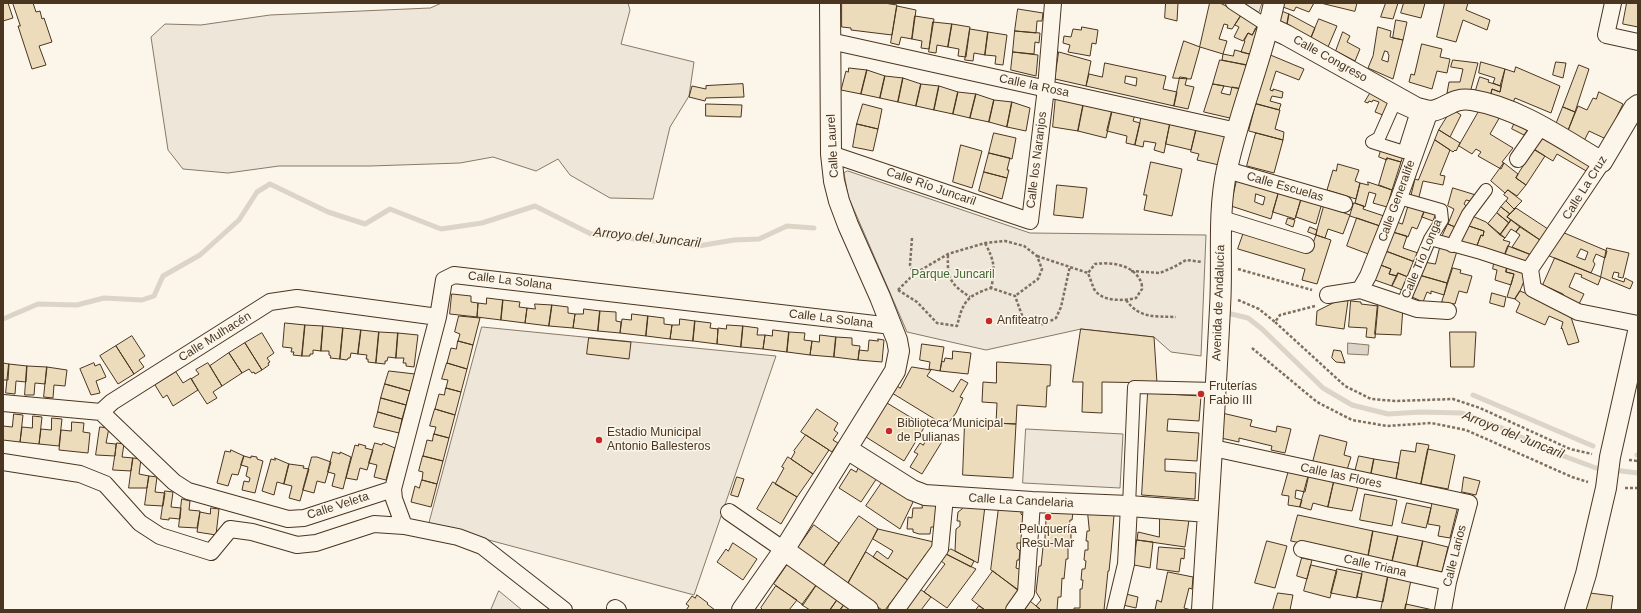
<!DOCTYPE html>
<meta charset="utf-8">
<style>
body{margin:0}
#map{position:relative;width:1641px;height:613px;overflow:hidden;background:#fbf6e9;font-family:Arial,sans-serif}
canvas{display:block}
.frame{position:absolute;inset:0;border:4px solid #4a3520;pointer-events:none}
</style>
<div id="map">
<canvas width="1641" height="613"></canvas>
<div class="frame"></div>
</div>
<script>
const c = document.querySelector('canvas').getContext('2d');
c.lineJoin = 'round';
function fillPath(path, color) {
  c.fillStyle = color;
  c.fill(path, 'evenodd');
}
function trace(path, color, width, dash) {
  c.strokeStyle = color;
  c.lineWidth = width;
  c.lineCap = dash ? 'butt' : 'round';
  c.setLineDash(dash || []);
  c.stroke(path);
}
function label(font, color, halo, rows, align = 'center') {
  c.font = font + ' Arial,sans-serif';
  c.lineWidth = 3;
  c.setLineDash([]);
  c.textBaseline = 'middle';
  c.strokeStyle = halo;
  c.fillStyle = color;
  for (const [text, x, y, turn = 0] of rows) {
    c.save();
    c.translate(x, y);
    c.rotate((+turn || 0) * Math.PI / 180);
    c.textAlign = isNaN(turn) ? turn : align;
    if (halo) c.strokeText(text, 0, 0);
    c.fillText(text, 0, 0);
    c.restore();
  }
}
const green = new Path2D(`
 M442 3H628L630 10 621 44 694 62 689 96 670 127 653 199 610 198 570 175 558 159 536 171 493 157 460 163 370 166H279L228 173 183 169 168 150 151 37 165 24 201 25 270 15 430 8Z
 M848 171 1030 233 1206 235 1201 356 1171 352 1154 337 1081 329 986 350 907 332 848 196 844 173Z
 M482 327 776 356 694 595 429 524Z
 M1026 429 1123 434 1120 488 1023 483Z
 M499 591 522 610H491Z`);
fillPath(green, '#ede6d9');
trace(green, '#887966', 1);
const parking = new Path2D(`
 M1244 3H1262L1259 12Z`);
fillPath(parking, '#ede7d9');
trace(parking, '#887966', 1);
const water = new Path2D(`
 M1348 343 1369 345 1368 355 1348 354Z`);
fillPath(water, '#dcd4c6');
trace(water, '#887966', 1);
trace(new Path2D(`
 M1227 313 1248 318 1262 329 1323 388 1352 405 1388 414 1420 412 1462 413 1502 428 1550 451 1596 468 1605 469
 M3 319 38 304 77 305 104 298 142 300 154 296 163 276 200 255 239 220 257 192 270 184 328 212 365 224 390 209 441 229 482 223 535 206 591 234 698 246 734 240 759 239 787 226 814 228
 M1473 395 1593 446
 M1637 455H1638
 M1613 470 1638 473`), '#dcd4c6', 5);
const building = new Path2D(`
 M3 3H8L13 18 3 21Z
 M13 3H33L36 12 40 11 42 19 44 18 52 42 39 46 46 65 32 69 18 26H20Z
 M842 3H884L897 5 892 35 851 30V28L842 27Z
 M1166 3H1178L1177 21 1165 18Z
 M1210 3H1220L1242 14 1232 29 1227 28 1228 25 1224 24 1219 39 1227 41 1223 54 1200 47Z
 M1281 3H1314L1309 12 1296 7 1294 11 1280 6Z
 M1321 3H1357L1355 11Z
 M1386 3H1398L1393 19 1381 17Z
 M1404 3H1425L1421 18 1401 13Z
 M1445 3H1468L1466 10 1490 20 1487 30 1463 20 1456 42 1437 37Z
 M1627 3H1638V27L1623 24Z
 M897 6 916 10 912 39 901 37 899 45 891 43Z
 M1018 9 1043 13 1042 21H1037L1036 33 1015 31Z
 M1279 10 1289 14 1287 25 1277 19Z
 M1242 14 1258 25 1252 35 1248 33 1243 41 1234 37 1239 27 1235 25Z
 M1289 14 1315 28 1311 38 1287 25Z
 M915 16 934 19 929 49 921 48 922 41 912 39Z
 M1319 19 1337 26 1328 47 1311 38Z
 M1396 20 1407 22 1403 40 1393 38Z
 M933 22 952 24 948 47 937 45 936 53 929 52Z
 M952 24 970 27 966 57 958 56 959 49 948 47Z
 M1082 27 1098 30 1096 44 1092 43 1090 56 1068 52 1070 45 1063 43 1064 36 1071 37 1073 29 1081 30Z
 M1378 27 1391 31 1390 37 1403 40 1393 79 1368 68 1373 56ZM1385 51 1388 52V54L1389 55 1388 62 1382 60Z
 M1256 28 1261 29 1253 55 1241 52 1245 41H1244L1248 33 1252 35Z
 M970 29 988 32 985 55 974 53 973 61 965 60Z
 M1015 31 1040 33 1039 43 1035 42 1034 54 1013 52Z
 M988 32 1007 35 1003 65 995 64 996 56 985 55Z
 M1343 32 1350 36 1347 42 1360 49 1355 61 1336 51Z
 M1184 41 1200 47 1191 79 1173 78Z
 M1422 44 1442 49 1440 57 1450 59 1447 73 1437 71 1432 89 1409 82 1411 74 1414 75Z
 M1235 50 1253 55 1250 66 1222 60 1223 54 1233 56Z
 M1013 52 1038 55 1036 76 1011 70Z
 M1059 52 1091 61 1086 86 1055 79Z
 M1268 54 1304 69 1299 80 1276 71 1270 90 1273 91V89L1283 92 1282 98 1272 96 1270 101 1281 104 1279 110 1254 103Z
 M1220 60 1248 65 1241 89 1213 84Z
 M1453 60 1478 63 1470 93H1447L1449 82H1460L1463 69 1451 67Z
 M1481 62 1505 69 1500 86 1493 83 1495 78 1479 73Z
 M1556 62 1566 63 1563 78 1553 75Z
 M1105 63 1166 76 1163 89 1177 92 1174 106 1086 86 1089 74 1102 77ZM1126 76 1137 78 1136 86 1125 83Z
 M1579 65 1589 69 1575 112 1563 107Z
 M1516 67 1560 86 1551 113 1515 98 1511 107 1490 98 1492 89 1500 92 1505 69 1514 72Z
 M849 68 867 70 861 94 841 90 846 71 848 72Z
 M867 70 885 76 880 98 861 94Z
 M885 76 903 78 898 102 880 98Z
 M1180 77 1187 78 1185 85 1194 87 1188 109 1174 106Z
 M1480 77 1489 80 1488 82 1501 86 1500 92 1492 89 1490 98 1475 93Z
 M903 78 921 84 916 106 898 102Z
 M743 84 744 97 706 98 705 101 689 97 692 86 706 89V86Z
 M921 84 939 86 934 110 916 106Z
 M1213 84 1224 86 1221 93 1230 95 1232 87 1243 89 1234 119 1204 112Z
 M939 86 958 92 953 114 934 110Z
 M1372 90 1394 102 1388 117 1375 112 1379 102 1373 100 1372 102 1369 101 1368 103 1365 102Z
 M958 92 976 94 970 118 953 114Z
 M1599 92 1623 104 1606 139 1589 131 1584 141 1567 133 1578 106 1587 110 1593 98 1596 99Z
 M976 94 994 100 989 122 970 118Z
 M1056 95 1084 101 1078 131 1053 127Z
 M994 100 1012 102 1007 127 989 122Z
 M1084 101 1113 107 1106 138 1078 131Z
 M1012 102 1030 108 1026 131 1007 127Z
 M706 104 742 105 741 117 706 116Z
 M863 104 882 109 878 129 857 124Z
 M1256 104 1280 110 1275 129 1284 132 1283 140 1249 131Z
 M1482 106 1501 115 1490 134 1513 148 1502 162 1504 163 1501 169 1478 156 1481 152 1476 149 1472 154 1459 146Z
 M1113 107 1135 115 1133 121 1140 123 1135 145 1126 143 1127 136 1107 131Z
 M1563 107 1575 112 1567 133 1555 127Z
 M1452 109 1461 115 1450 137 1439 130Z
 M1142 115 1170 122 1164 153 1154 150 1156 143 1144 141 1143 147 1135 145Z
 M1171 120 1197 126 1191 150 1166 144Z
 M1515 122 1529 128 1524 135 1512 129Z
 M857 124 878 129 873 151 853 147Z
 M1197 126 1226 133 1219 165 1197 160 1199 154 1191 152Z
 M1439 130 1460 143 1456 151 1455 150 1453 152 1435 140Z
 M994 133 1016 138 1012 159 989 153Z
 M1256 133 1283 140 1274 173 1247 166Z
 M1544 133 1593 165 1588 172 1557 154 1553 161 1533 149Z
 M1435 140 1450 150 1440 175 1445 176 1443 185 1423 181 1418 201 1410 199 1415 179 1418 180Z
 M961 145 982 151 972 188 953 182Z
 M1382 147 1404 153 1401 162 1387 158V160L1379 157Z
 M1534 149 1545 156 1526 185 1516 178Z
 M989 153 1010 158 1007 170H1009L1007 178 984 172Z
 M1387 158 1401 162 1392 190 1379 185Z
 M1151 162 1182 169 1172 216 1144 210 1147 195H1144Z
 M1504 163 1518 174 1516 178 1526 185 1517 196 1508 190 1505 193 1491 181Z
 M1338 164 1359 170 1355 181 1360 183 1356 199 1327 190 1333 170 1336 171Z
 M984 172 1007 178 1002 199 979 191Z
 M1237 180 1279 190 1271 219 1231 206ZM1256 194 1265 197 1263 205 1255 202Z
 M1368 182 1392 190 1387 207 1373 203 1376 194 1369 192 1365 207 1355 203 1360 183 1368 185Z
 M1057 185 1087 188 1083 218 1054 215Z
 M1453 188 1479 196 1475 202 1466 200 1464 204 1470 209 1455 227 1448 224 1454 209 1448 206Z
 M1280 189 1302 196 1295 219 1273 212Z
 M1508 190 1522 201 1514 209 1506 201 1508 198 1504 195Z
 M1302 197 1322 203 1316 224 1296 217Z
 M1506 201 1514 209 1516 208 1510 214 1501 207Z
 M1354 203 1364 206 1363 209 1384 216 1380 226 1350 216Z
 M1409 204 1425 210 1417 229 1412 227 1408 237 1390 231 1394 221 1402 224Z
 M1324 206 1350 215 1343 234 1328 229 1325 238 1316 235Z
 M1501 207 1510 214 1507 217 1511 220 1509 223 1497 213Z
 M1516 208 1551 231 1543 242 1507 217Z
 M1425 210 1436 213 1433 221 1422 217Z
 M1497 213 1509 223 1500 235 1488 224Z
 M1470 215 1486 222 1505 238 1503 240 1510 242 1504 257 1476 248 1481 235 1483 236 1484 231 1466 225Z
 M1288 218 1295 220 1293 227 1286 224Z
 M1357 218 1380 226 1371 255 1347 246Z
 M1511 220 1520 227 1516 232 1511 229 1505 238 1500 235Z
 M1448 224 1455 227 1452 242 1441 239Z
 M1466 225 1484 231 1483 236 1481 235 1476 248 1456 243Z
 M1310 227 1317 230 1316 235 1308 232Z
 M1520 227 1543 242 1534 256 1512 247 1520 235 1516 232Z
 M1389 231 1407 236 1403 248 1418 253 1415 262 1383 250Z
 M1244 232 1310 251 1316 235 1331 240 1317 284 1302 280 1305 269 1238 249Z
 M1562 232 1607 251 1605 258 1596 254 1593 261 1595 264 1591 273 1547 255ZM1581 249 1588 252 1585 260 1577 257Z
 M1441 244 1458 248 1447 283 1419 275 1424 262 1435 264Z
 M1508 246 1534 256 1527 266 1504 257Z
 M1607 248 1629 253 1623 278 1618 277 1619 273 1614 272 1612 278 1624 282 1625 278 1633 282 1630 289 1601 277Z
 M1383 250 1415 262 1408 277 1398 273 1397 276 1389 274 1391 269 1378 264Z
 M1495 258 1508 263 1506 272 1514 274 1511 285 1495 280 1497 270 1493 269Z
 M1555 258 1601 277 1598 285 1581 277 1582 275 1575 273 1569 287 1584 294 1579 304 1566 300 1563 294 1543 285Z
 M1508 263 1524 270 1526 276 1520 291 1515 299 1507 297 1514 274 1506 272Z
 M1378 264 1391 269 1389 274 1397 276 1392 286 1372 279Z
 M1453 268 1461 270 1460 273 1472 276 1467 293 1459 291 1455 304 1442 302Z
 M1398 273 1408 277 1402 290 1392 286Z
 M1419 275 1447 283 1444 295 1431 291V294L1427 292 1423 302 1410 296Z
 M1520 291 1569 311 1579 342 1568 345 1562 328 1561 329 1563 322 1549 316 1545 325 1516 312 1520 303 1515 299Z
 M1492 293 1506 297 1504 307 1490 303Z
 M452 294 471 296V302L478 303 477 317 450 314Z
 M487 298 503 300 501 320 477 317 478 303 486 304Z
 M503 300 520 302 519 307 527 308 525 323 501 320Z
 M1348 301 1344 329 1316 325 1317 311 1335 302Z
 M1351 301 1361 302V304L1378 306 1375 338 1366 337 1367 328 1349 327Z
 M1378 303 1403 307 1401 335 1375 334Z
 M535 304 552 305 549 326 525 323 527 308 535 309Z
 M552 305 568 307V313L575 314 573 328 549 326Z
 M584 309 600 311 598 331 573 328 575 314H583Z
 M600 311 616 312V321L621 322 620 333 598 331Z
 M632 314 648 316 646 336 620 333 622 319 631 320Z
 M459 316 480 318 473 345 458 341 460 334 455 332Z
 M648 316 664 318V324L672 325 670 339 646 336Z
 M680 319 695 321 693 341 670 339 672 325H679Z
 M695 321 711 323 710 328 718 329 717 344 693 341Z
 M285 323 305 325 302 356 293 355 294 352H291L292 348 283 347Z
 M305 325 323 326 321 351 313 350V354H310V356H302Z
 M727 325 743 326 741 347 717 344 718 328 726 329Z
 M323 326 343 328 340 359 330 358 331 356 329 355V351H321Z
 M743 326 758 328 757 335H765L763 349 741 347Z
 M343 328 361 330 358 354 351 353 350 358H348L347 360 340 359Z
 M1081 329 1154 337 1157 383 1102 382V413L1082 412 1083 382H1073Z
 M361 330 379 332 376 363 368 362V359H366L367 355 358 354Z
 M773 330 789 332 787 352 763 349 765 335 772 336Z
 M379 332 398 333 396 358 388 357 387 361H385V364L376 363Z
 M789 332 805 333 804 340 812 341 810 355 787 352Z
 M1450 332H1476L1474 367H1451Z
 M262 333 274 353 267 358 270 362 268 363 269 365 262 370 245 343Z
 M398 333 418 335 414 367 406 366V363H403L404 358H396Z
 M820 335 836 337 834 357 810 355 812 341 819 342Z
 M132 336 145 356 139 360 144 367 134 374 116 346Z
 M836 337 852 338V345L860 346 858 360 834 357Z
 M589 338 631 342 629 359 587 354Z
 M878 339 884 340 882 362 858 360 859 350 868 351 869 340 878 341Z
 M458 341 473 345 467 369 447 363 451 348 456 349Z
 M245 343 262 370 255 374 254 372 252 373 249 369 242 373 229 353Z
 M922 344 944 347 940 371 929 369 930 362 920 360Z
 M116 346 134 374 118 384 100 356Z
 M1334 350 1341 351 1345 363 1336 362 1332 358Z
 M953 351 971 353 968 374 940 371 942 361 944 362 945 358 952 359Z
 M229 353 242 373 222 386 210 366Z
 M997 362 1051 365 1050 386H1047L1046 407 1017 405 1016 424 996 423 997 403 982 402 983 382 996 383Z
 M3 363 9 364 8 380H3Z
 M94 363 95 366 100 364 106 377 96 381 100 393 91 395 80 369Z
 M208 363 222 386 213 392 217 398 207 404 191 379 199 374 196 370Z
 M447 363 467 369 461 392 446 388 448 380 442 379Z
 M9 364 27 366 26 382 16 381 15 394 6 393Z
 M27 366 47 367 45 384 35 383 34 395H25Z
 M47 367 67 370 65 386 54 385 53 398 44 397Z
 M912 367 931 370 927 376 953 392 961 379 968 383 960 397 963 398 956 413 946 426 892 393 897 386 900 388Z
 M389 371 415 374 410 391 385 384Z
 M176 372 183 383 191 378 198 390 173 406 167 395 163 398 155 385Z
 M385 384 410 391 406 405 381 398Z
 M446 388 461 392 455 415 435 409 439 394 444 395Z
 M1148 393 1201 396 1199 421 1168 419 1167 431 1199 433 1197 461 1165 459V471L1196 473 1195 499 1142 495Z
 M381 398 406 405 402 419 378 412Z
 M887 403 925 426 904 461 866 437Z
 M435 409 455 415 449 438 434 434 436 427 430 426Z
 M817 409 838 423 834 430 838 433 833 440 838 443 832 452 801 432Z
 M378 412 402 419 399 433 374 427Z
 M1222 413 1252 420 1250 426 1276 432 1277 426 1291 429 1285 453 1271 450 1272 446 1239 438V442L1221 438Z
 M14 414 23 415 20 442 3 440V426L12 427Z
 M33 416 42 417 39 444 20 442 22 427 32 428Z
 M52 418 62 419 59 446 39 444 41 429 51 430Z
 M72 422 84 423 83 432 90 433 88 453 59 450 61 430 71 431Z
 M965 422 1016 424 1013 478 963 475Z
 M100 427 109 428 106 443 116 444 115 456 96 455Z
 M930 433 943 440 922 474 910 467 918 454 914 452 920 443 923 445Z
 M434 434 449 438 443 461 423 456 427 440 432 441Z
 M806 435 829 450 813 474 791 459 795 452 794 451Z
 M1320 435 1347 442 1344 455 1351 457 1347 470 1313 462Z
 M117 443 124 444 122 457 133 458 131 471 113 470Z
 M375 443 382 445 383 443 395 448 386 480 374 477 377 465 369 463Z
 M1417 443 1429 445 1421 484 1396 479 1401 450 1415 452Z
 M359 444 366 446 365 448 373 450 367 470 360 468 357 480 346 478 355 445 358 446Z
 M1428 449 1455 455 1448 489 1421 484Z
 M231 450 244 456 238 475 232 474 228 486 217 483 225 451 230 452Z
 M333 452 340 454V452L351 457 343 489 332 486 335 474 328 472Z
 M244 456 251 458V456L257 457V459L263 461 255 493 242 490 244 481 249 482 250 478 246 476 248 467 241 465Z
 M423 456 443 461 437 484 422 480 423 472 419 471Z
 M1359 456 1374 459 1371 474 1355 472Z
 M312 457H317L331 462 325 483 317 481 314 493 303 490Z
 M788 457 813 474 797 497 775 484 784 468 782 467Z
 M133 458 141 459 139 474 149 476 147 488H129Z
 M275 458 289 464 284 484 277 482 274 495 262 491 271 459 275 460Z
 M1374 459 1399 463 1396 479 1371 474Z
 M289 464 304 466 303 468 309 469 300 501 289 498 292 486 284 484Z
 M859 467 877 478 861 502 839 488 851 469 856 472Z
 M1289 470 1309 474 1305 492 1296 490 1295 498 1302 500 1300 507 1288 505 1289 496 1282 495Z
 M1309 474 1334 480 1328 507 1313 503 1311 510 1300 507Z
 M149 476 157 477 155 492 165 493 163 506 145 505Z
 M737 477 744 479 738 497 731 495Z
 M1464 477 1480 481 1476 495 1462 492Z
 M422 480 437 484 431 507 411 502 415 486 419 488Z
 M883 481 914 500 900 529 866 506Z
 M773 482 797 497 781 524 757 509Z
 M1334 482 1358 487 1352 511 1328 507Z
 M165 491 173 492 171 507 181 508 180 519 169 518V520L161 519Z
 M1365 494 1397 500 1392 526 1360 520Z
 M182 499 190 501 189 510 200 511 197 528 179 527Z
 M1433 500 1458 506 1450 538 1438 536 1440 526 1428 524Z
 M922 502 941 504 937 527H931L930 534H919L913 532V529H907L908 517 912 518 913 508H922Z
 M1407 503 1431 508 1426 528 1402 523Z
 M962 505 985 506 978 563 955 551 956 529 960 526V521H957L958 512 962 509Z
 M999 507 1021 509V514L1024 517 1023 526H1019V530L1022 534 1021 543H1017V548L1020 551 1019 560H1017L1016 568 1022 570 1020 591 991 570Z
 M211 508 219 509 216 535 197 532 200 512 210 514Z
 M1047 510 1073 512 1072 520H1070L1069 529H1071V540H1068V559H1066L1064 579 1062 578 1061 597H1058L1057 610H1041L1036 606 1041 600 1036 592 1039 566H1041L1043 547H1044Z
 M1088 513 1114 515 1111 552 1109 571H1108L1104 610H1074V608H1080V589H1082L1083 580H1081L1082 569H1085L1086 561 1084 560 1085 550H1088V541H1086L1087 531H1089Z
 M1298 515 1373 531 1368 557 1291 541Z
 M859 516 878 529 847 585 822 568Z
 M1160 516 1189 520 1185 547 1137 540 1138 532 1159 537Z
 M814 525 839 543 822 568 797 549Z
 M878 529 938 543 928 556 926 554 908 580 873 557 877 551 888 559 893 551 873 539Z
 M1373 531 1398 536 1392 562 1368 557Z
 M1398 536 1423 541 1417 567 1392 562Z
 M1137 540 1153 542 1150 568 1134 565Z
 M1267 541 1287 546 1275 588 1255 583Z
 M1423 541 1448 547 1442 572 1417 567Z
 M733 543 757 559 743 580 717 562 726 549 728 551Z
 M1159 547 1185 549 1184 559 1181 558 1179 572 1157 569Z
 M951 549 974 561 971 567 946 554Z
 M866 552 908 580 885 610H882L847 585Z
 M946 554 976 569 947 608 924 592 945 564 941 561Z
 M1302 558 1312 560 1307 579 1297 576Z
 M790 561 819 581 803 605 774 584Z
 M1311 565 1337 571 1330 598 1304 591Z
 M1337 569 1362 574 1357 598 1331 593Z
 M1363 570 1388 576 1383 602 1357 597Z
 M993 571 1020 592 1007 610H985L972 600Z
 M1168 572 1193 577 1192 589 1189 588 1184 608 1191 610H1155L1157 600 1161 602Z
 M1388 576 1411 580 1405 610H1381Z
 M818 583 839 597 830 610H810L802 605Z
 M776 586 797 600 789 610H763L761 608Z
 M920 589 931 597 921 610H905Z
 M1278 593 1293 595 1290 610H1273Z
 M1590 593 1613 596 1611 610H1584Z
 M1126 594 1138 597 1136 608 1123 605Z
 M697 595 708 603 707 604 715 610H686L689 606 686 604 692 596 695 598Z
 M840 596 847 601 840 610H830Z
 M847 601 860 610H840Z
 M1030 601 1041 610H1023Z
 M1406 604 1433 610H1405Z
 M979 606 985 610H976Z`);
fillPath(building, '#ecdcbc');
trace(building, '#4a3520', 1);
const pedestrian = new Path2D(`
 M1232 3 1269 27
 M1394 104 1416 114 1404 152 1372 142 1379 138Z
 M1399 198 1441 210 1442 220 1430 239 1403 303
 M1430 239 1481 253 1530 269
 M1452 246 1468 214 1486 190
 M1129 506 1134 387 1215 389`);
const minor = new Path2D(`
 M1613 3 1606 35 1638 42
 M830 41 1237 131
 M831 154 1030 221 1046 88 1053 3
 M1518 159 1541 126
 M1602 162 1530 269 1533 289 1578 312 1638 324
 M1227 170 1344 204
 M1222 219 1306 245
 M1360 290 1368 276 1399 198 1430 111
 M1328 295 1360 290 1417 309 1448 311
 M3 403 101 412 112 402 270 302 297 298 438 317
 M101 412 174 482 188 491 288 519 304 518 393 489
 M1213 448 1469 503 1448 582 1443 610
 M3 462 80 474 105 484 140 523 160 536 211 552 230 529 252 532 297 545 316 543 374 524 404 526
 M729 512 784 550
 M1302 549 1448 582
 M615 608 618 610
 M564 610 482 546 458 537 404 526 394 499 393 489 438 317 444 280 454 275 892 326
 M896 610 940 549 945 497
 M1014 610 1026 593 1032 502
 M1115 610 1126 564 1129 506`);
const tertiary = new Path2D(`
 M1269 27 1286 35 1417 108C1421 109 1427 111 1432 111 1448 108 1452 97 1472 100 1519 108 1561 138 1602 162L1634 108 1638 105
 M847 449 912 490 925 495 1032 502 1129 506 1208 512
 M784 550 868 610
 M742 610 784 550 895 371 899 351 897 340 880 297 848 225 839 201 834 181 831 154 830 3
 M1202 610C1208 509 1215 409 1220 308 1223 262 1217 214 1227 169 1239 113 1262 59 1274 3
 M1575 610 1586 574 1606 488 1610 457 1638 332`);
trace(pedestrian, '#4a3520', 14);
trace(minor, '#4a3520', 18);
trace(tertiary, '#4a3520', 22);
trace(new Path2D(`
 M912 238 910 265 914 274
 M985 243C994 260 996 269 991 288
 M948 255C947 278 950 284 970 297
 M1037 256 1088 273C1090 278 1092 284 1094 289 1102 302 1123 301 1136 298L1142 289C1142 287 1142 282 1140 280 1132 264 1110 262 1095 264L1088 273
 M1238 269 1312 290
 M1131 271 1160 273 1174 267 1186 260 1202 262
 M898 290 917 302 937 323 957 326C963 302 966 296 991 288L1015 296 1023 318 1035 324H1045L1056 318 1061 307 1070 266
 M898 290 914 274 948 254 985 243 1005 241 1024 246 1037 256 1042 269 1038 279 1015 296
 M1126 300C1140 319 1154 316 1176 317
 M1238 300 1259 309 1275 322
 M1315 306 1280 315 1275 322 1345 386 1371 399 1396 401 1453 399 1480 408 1570 449 1592 454
 M1252 348 1317 402 1352 420 1387 426 1431 423 1466 430 1572 477 1588 482
 M1629 460 1638 461
 M1625 488H1638`), '#7f6f5c', 2.5, [3, 2]);
trace(pedestrian, '#fbf6e9', 12);
trace(minor, '#fbf6e9', 16);
trace(tertiary, '#fbf6e9', 20);
for (const [x, y, r, color] of [
 [989,321,4,"#c62828"],
 [1201,394,4,"#c62828"],
 [889,431,4,"#c62828"],
 [599,440,4,"#c62828"],
 [1048,517,4,"#c62828"]
]) {
  const dot = new Path2D();
  dot.arc(x, y, r, 0, 2 * Math.PI);
  c.fillStyle = color;
  c.fill(dot);
  trace(dot, '#fbf6e9', 1.5);
}
label('12px', '#4a3520', '#fbf6e9', [
 ["Calle Congreso",1330,59,29],
 ["Calle la Rosa",1034,86,12],
 ["Calle Laurel",833,146,-93],
 ["Calle los Naranjos",1037,160,-83],
 ["Calle Río Juncaril",931,187,19],
 ["Calle Escuelas",1285,187,16],
 ["Calle La Cruz",1585,188,-58],
 ["Calle Generalife",1397,201,-70],
 ["Calle Tío Longa",1422,259,-67],
 ["Calle La Solana",510,281,7],
 ["Avenida de Andalucía",1219,303,-88],
 ["Calle La Solana",831,319,7],
 ["Calle Mulhacén",215,337,-32],
 ["Calle las Flores",1341,476,12],
 ["Calle La Candelaria",1021,501,3],
 ["Calle Veleta",338,506,-18],
 ["Calle Larios",1455,556,-76],
 ["Calle Triana",1375,566,13]
]);
label('12px', '#436837', '#fbf6e9', [
 ["Parque Juncaril",953,275]
]);
label('12px', '#4a3520', '#fbf6e9', [
 ["Anfiteatro",997,321],
 ["Fruterías",1209,387],
 ["Fabio III",1209,401],
 ["Biblioteca Municipal",897,424],
 ["de Pulianas",897,438],
 ["Estadio Municipal",607,433],
 ["Antonio Ballesteros",607,447],
 ["Peluquería",1048,530,"center"],
 ["Resu-Mar",1048,544,"center"]
], 'left');
label('italic 13px', '#4a3520', '#fbf6e9', [
 ["Arroyo del Juncaril",647,238,6],
 ["Arroyo del Juncaril",1513,435,22]
]);
</script>
